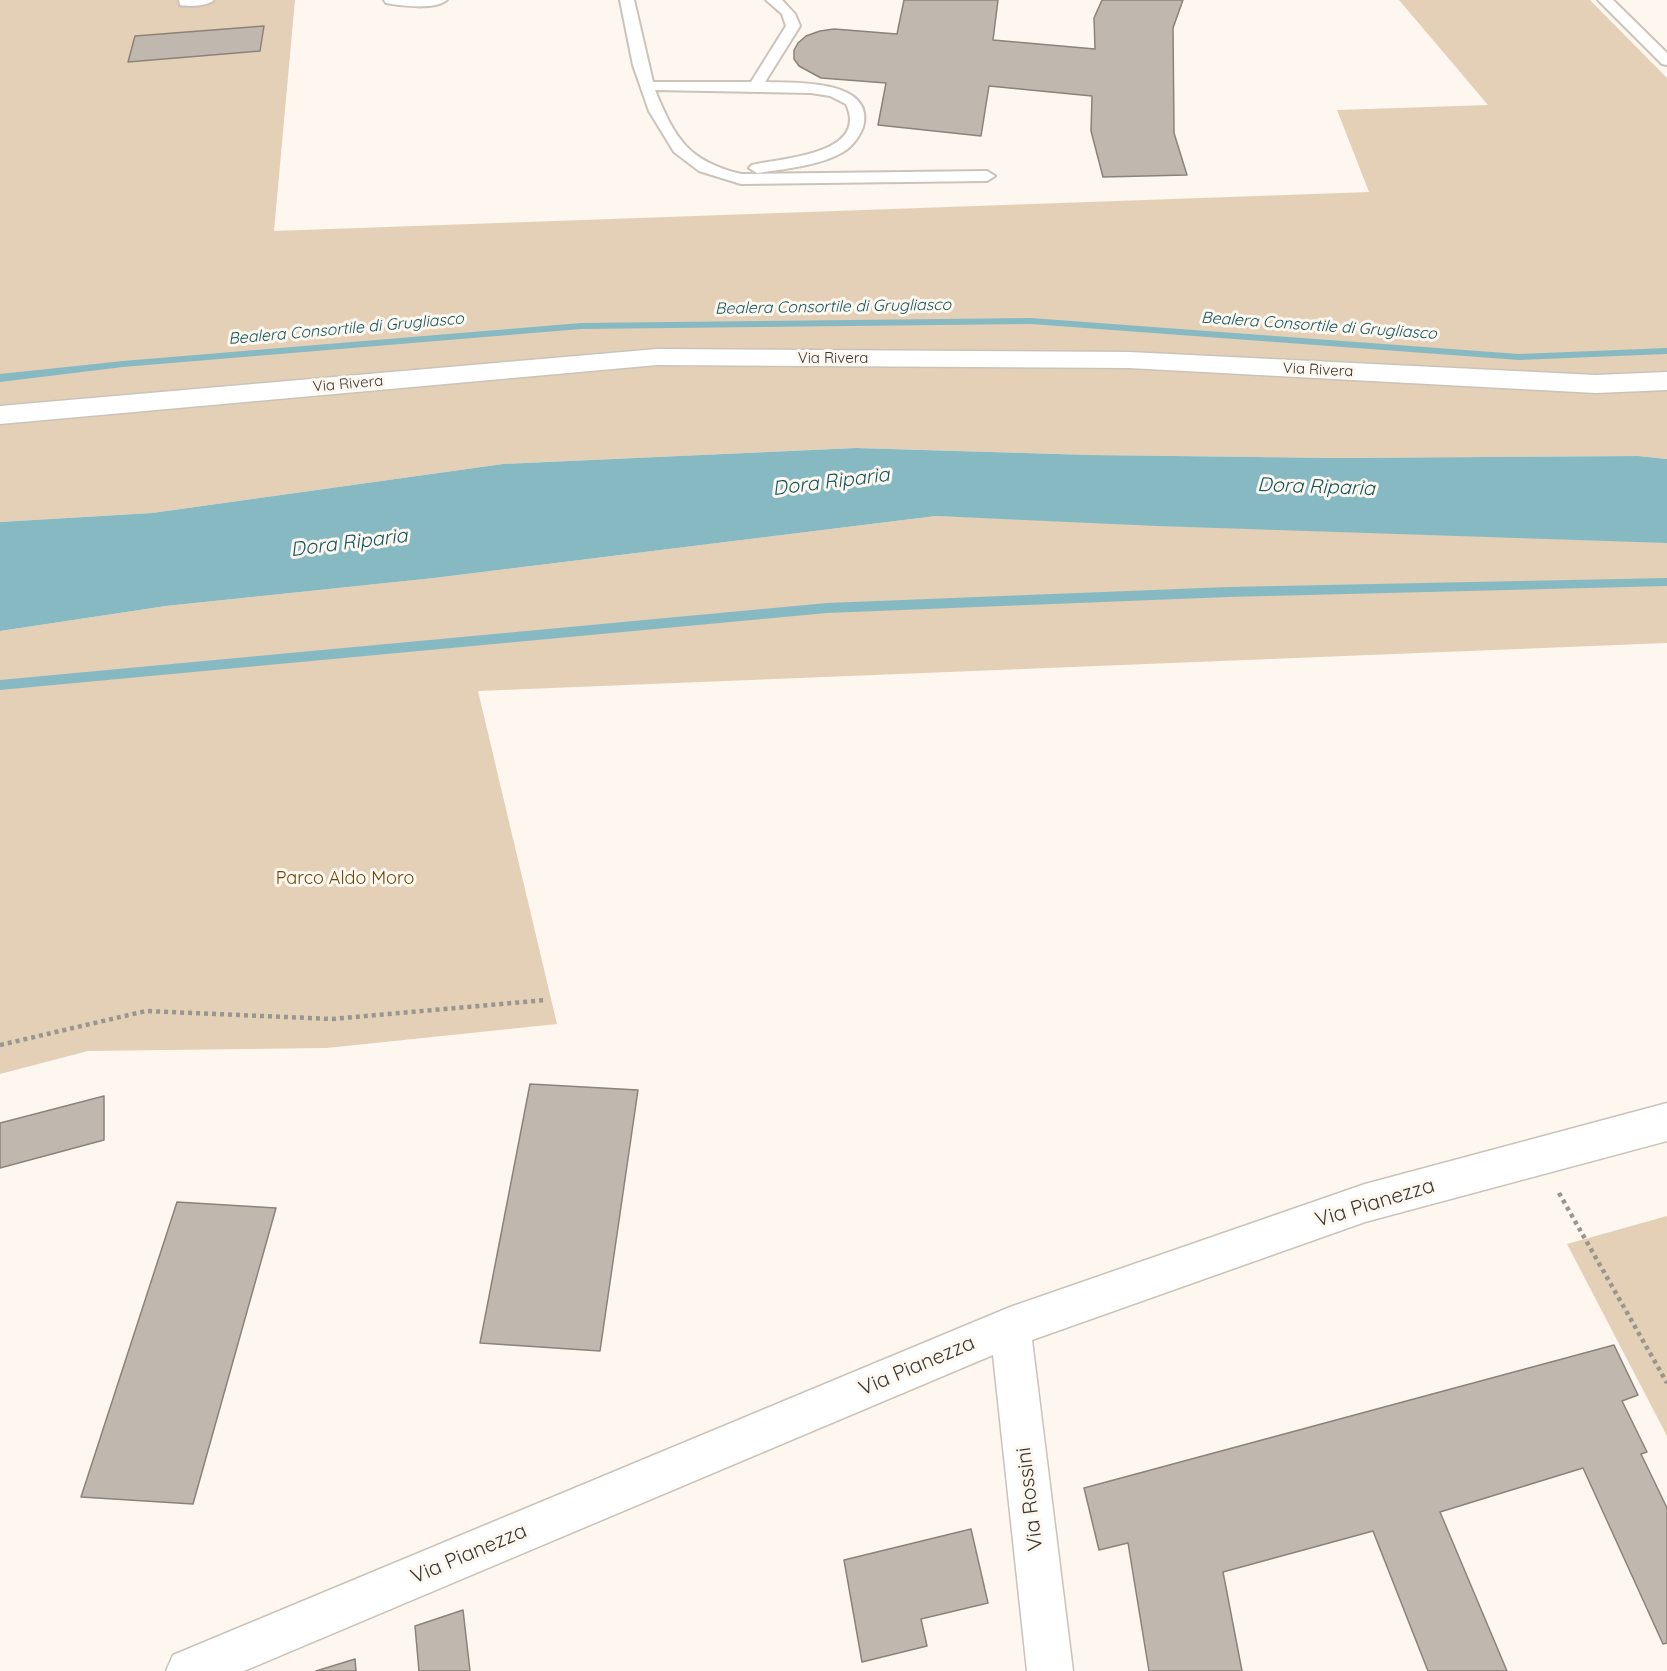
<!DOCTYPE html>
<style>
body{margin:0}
canvas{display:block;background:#fef7ef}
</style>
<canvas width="1667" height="1671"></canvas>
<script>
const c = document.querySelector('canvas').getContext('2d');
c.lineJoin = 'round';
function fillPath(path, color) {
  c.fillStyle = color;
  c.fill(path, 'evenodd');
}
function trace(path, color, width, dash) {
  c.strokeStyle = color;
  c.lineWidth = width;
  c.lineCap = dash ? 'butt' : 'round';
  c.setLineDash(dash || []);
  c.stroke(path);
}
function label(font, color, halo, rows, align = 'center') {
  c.font = font + ' Quicksand,sans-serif';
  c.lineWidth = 6;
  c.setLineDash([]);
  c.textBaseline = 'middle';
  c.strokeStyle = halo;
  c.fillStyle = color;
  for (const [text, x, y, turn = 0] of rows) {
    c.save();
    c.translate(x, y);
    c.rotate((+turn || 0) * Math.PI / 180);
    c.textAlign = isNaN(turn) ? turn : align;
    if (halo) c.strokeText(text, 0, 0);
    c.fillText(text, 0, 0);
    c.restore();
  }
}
fillPath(new Path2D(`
 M0 0H295L274 231 1369 192 1337 110 1488 105 1399 0H1590L1667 78V459L1638 456 1338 458 1091 455 856 448 503 464 152 513 0 522Z
 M936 516 1667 542V643L478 691 557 1024 327 1048 88 1051 0 1074V631L166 606 434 578Z
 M1667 1216V1436L1567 1244Z`), '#e4d0b6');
fillPath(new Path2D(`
 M856 448 1091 455 1338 458 1638 456 1667 459V543L1157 526 936 516 434 578 166 606 0 631V522L152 513 503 464Z`), '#87b9c2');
fillPath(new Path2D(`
 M1031 318 1519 354 1667 348V354L1519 360 1031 324 581 329 123 367 0 382V374L123 361 581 323Z
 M1667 578V586L1228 597 827 613 0 690V680L827 603 1228 587Z`), '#87b9c2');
const building = new Path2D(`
 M904 0H998L993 40 1095 49 1094 18 1102 0H1183L1173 28 1174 133 1187 175 1103 177 1091 131 1092 96 989 86 981 136 878 125 886 83 821 78 799 66 794 59V50L798 43 806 36 820 31 834 29 897 34Z
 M264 26 260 51 128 62 135 36Z
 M530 1084 638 1090 600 1351 480 1343Z
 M104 1096V1140L0 1168V1123Z
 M177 1202 276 1208 193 1504 81 1497Z
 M1614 1345 1638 1395 1622 1401 1647 1452 1641 1454 1667 1508V1643L1663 1644 1583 1468 1440 1512 1507 1671H1428L1373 1531 1223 1572 1242 1671H1149L1128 1543 1099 1550 1084 1488Z
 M971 1529 988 1603 921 1619 927 1646 862 1662 844 1560Z
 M463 1610 470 1671H419L415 1626Z
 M355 1659 356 1671H316Z`);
fillPath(building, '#c0b8ae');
trace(building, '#8b837a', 1.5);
const service = new Path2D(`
 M179 0H214C207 6 190 7 180 5Z
 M384 0H447C435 10 401 6 386 3Z
 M620 0H634L653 82H751L786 26 782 14 766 0H782L795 14 800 26 765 82C793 83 871 79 864 123 862 134 852 147 843 152 819 166 784 169 757 173L749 168 752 165C780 158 870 155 846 104L830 96 811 93 655 90C675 139 688 161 741 174L987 171 995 176 987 181 741 184 699 171 674 152 649 111 633 65Z
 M1598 0H1613L1667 53V65L1662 64Z`);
const minor = new Path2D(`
 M657 349 1129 352 1596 375 1667 372V390L1596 393 1129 368 657 365 0 424V406Z
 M1667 1103V1141L1365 1222 1032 1340 1073 1671H1027L993 1355 244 1671H166L173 1655 1010 1307 1365 1184Z`);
trace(service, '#cbc3b9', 4);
trace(minor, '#cbc3b9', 3);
trace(new Path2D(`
 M0 1045 146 1011 332 1019 546 1000
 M1559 1193 1667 1383`), '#9a958f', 4.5, [4, 4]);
fillPath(service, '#fff');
fillPath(minor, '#fff');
label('15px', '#3b3834', '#fef7ef', [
 ["Via Rivera",833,358],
 ["Via Rivera",1318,370,3],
 ["Via Rivera",348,384,-5]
]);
label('italic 16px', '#0d5760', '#fef7ef', [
 ["Bealera Consortile di Grugliasco",833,307,-1],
 ["Bealera Consortile di Grugliasco",1319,326,4],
 ["Bealera Consortile di Grugliasco",346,329,-5]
]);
label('18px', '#69460b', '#fef7ef', [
 ["Parco Aldo Moro",345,879]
]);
label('italic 20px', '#0d5760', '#fef7ef', [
 ["Dora Riparia",831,482,-7],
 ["Dora Riparia",1316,487,2],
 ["Dora Riparia",349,543,-7]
]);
label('21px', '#3b3834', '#fef7ef', [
 ["Via Pianezza",1375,1203,-17],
 ["Via Pianezza",917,1366,-23],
 ["Via Rossini",1030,1499,-97],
 ["Via Pianezza",469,1554,-23]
]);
</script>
